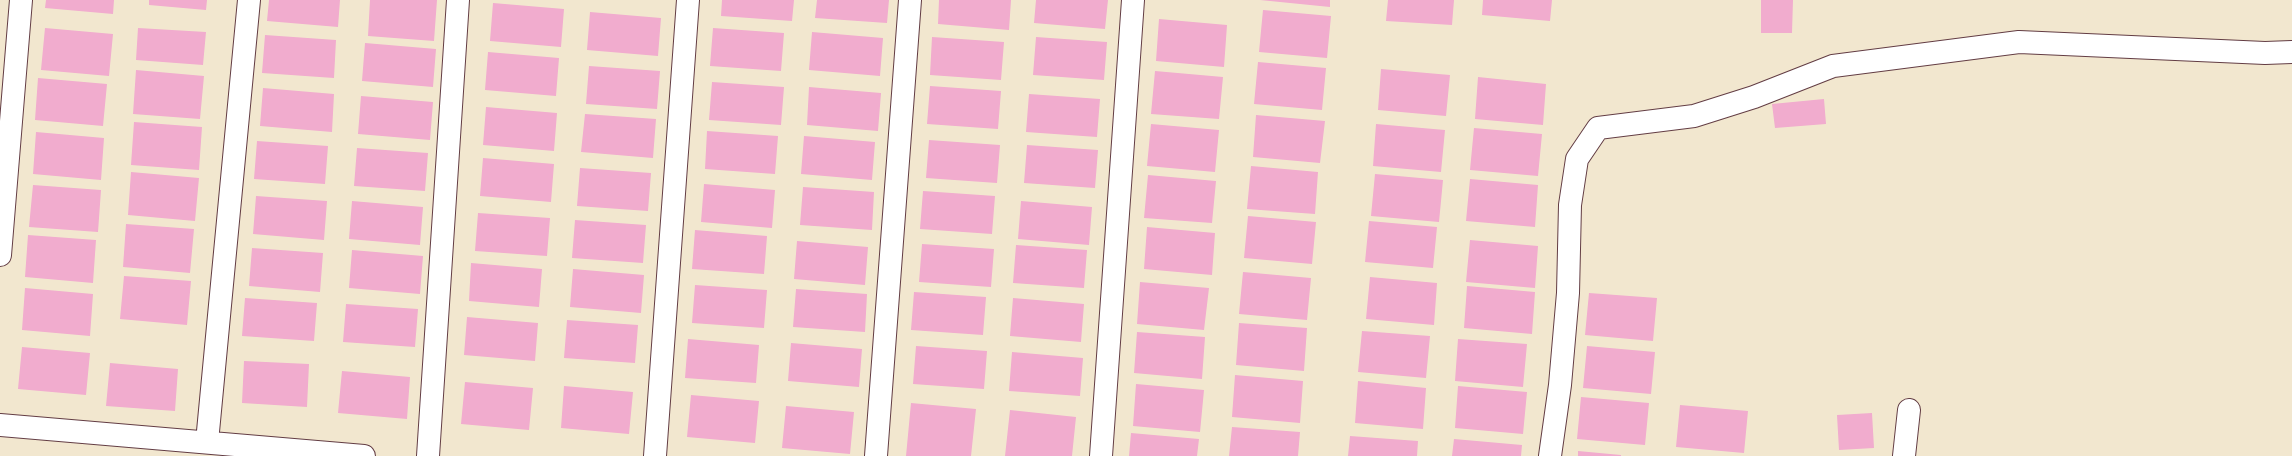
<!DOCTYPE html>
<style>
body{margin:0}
canvas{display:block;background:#f2e7cf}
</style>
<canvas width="2292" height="456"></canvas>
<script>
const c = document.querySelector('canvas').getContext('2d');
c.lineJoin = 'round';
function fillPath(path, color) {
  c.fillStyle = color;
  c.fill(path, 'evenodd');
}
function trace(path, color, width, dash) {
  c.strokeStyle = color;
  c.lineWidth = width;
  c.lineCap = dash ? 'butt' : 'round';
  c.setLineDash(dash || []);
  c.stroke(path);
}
fillPath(new Path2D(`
 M46 0H114L113 14 45 8Z
 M149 0H207L206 10 149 5Z
 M269 0H340L338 27 267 21Z
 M370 0H437L434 41 368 36Z
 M722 0H794L792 21 721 16Z
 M817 0H889L887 23 815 18Z
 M939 0H1011L1009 30 938 24Z
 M1036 0H1108L1105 29 1034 23Z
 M1260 0H1330V7Z
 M1388 0H1454L1452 25 1386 21Z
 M1483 0H1552L1550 21 1482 15Z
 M1761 0H1793L1792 33H1761Z
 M493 3 564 9 561 47 490 41Z
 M1263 10 1331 16 1327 58 1259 52Z
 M590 12 661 18 658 56 587 50Z
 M1159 19 1227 25 1224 67 1156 61Z
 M45 28 113 34 109 76 41 70Z
 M138 28 206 32 203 65 136 60Z
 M713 28 784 33 781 71 710 66Z
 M812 32 883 38 880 76 809 70Z
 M265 35 336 40 334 78 262 73Z
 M932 37 1004 42 1001 80 930 75Z
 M1036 37 1107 42 1104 80 1033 75Z
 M365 43 436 49 433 87 362 81Z
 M488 52 559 58 556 96 485 90Z
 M1258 62 1326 68 1322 110 1254 104Z
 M589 66 660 71 657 109 586 104Z
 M1381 69 1450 75 1446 116 1378 110Z
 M136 70 204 76 200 119 133 114Z
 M1155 71 1223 77 1219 119 1151 114Z
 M1478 77 1546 84 1543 125 1475 119Z
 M38 78 107 84 103 126 35 120Z
 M712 82 784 87 781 125 709 120Z
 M930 86 1001 91 998 129 927 124Z
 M809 87 881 93 878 131 807 125Z
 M263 88 334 94 332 132 260 126Z
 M1029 94 1100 99 1097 137 1026 132Z
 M361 96 433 102 430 140 358 134Z
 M1824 99 1826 124 1775 128 1772 104Z
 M486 107 557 113 554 151 483 145Z
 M585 114 656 119 653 158 581 152Z
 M1256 115 1325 121 1320 163 1253 157Z
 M134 122 202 127 199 170 131 165Z
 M1151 124 1219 130 1215 172 1147 166Z
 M1376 124 1445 130 1441 172 1373 166Z
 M1474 128 1542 134 1538 176 1470 170Z
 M707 131 778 136 775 174 705 169Z
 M36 132 104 138 101 180 33 174Z
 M804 136 875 142 872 180 801 174Z
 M929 140 1000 145 997 183 926 178Z
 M257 141 328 146 325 184 254 179Z
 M1027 145 1098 150 1095 188 1024 183Z
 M357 148 428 153 425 191 354 186Z
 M483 158 554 164 551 202 480 196Z
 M1251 166 1318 172 1315 214 1247 209Z
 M580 168 651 173 648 211 577 206Z
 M131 172 199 178 195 221 128 215Z
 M1375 174 1443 180 1439 222 1371 216Z
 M1148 175 1216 181 1212 223 1144 218Z
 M1470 179 1538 185 1535 227 1466 221Z
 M704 184 775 190 772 228 701 222Z
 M33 185 101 190 98 232 29 227Z
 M803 187 874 192 872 230 800 225Z
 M923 191 995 196 992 234 920 229Z
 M256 196 327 201 324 240 253 234Z
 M352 201 423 207 420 245 349 239Z
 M1021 201 1092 207 1089 245 1018 239Z
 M478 213 550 218 547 256 475 251Z
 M1248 216 1316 222 1312 264 1244 258Z
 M575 220 646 225 643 263 572 258Z
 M1369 221 1437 227 1433 268 1365 262Z
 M126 224 194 229 190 273 123 267Z
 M1147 227 1215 233 1212 275 1144 269Z
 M695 230 767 236 764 274 692 269Z
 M28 235 96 240 93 283 25 277Z
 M1470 240 1538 246 1535 288 1466 282Z
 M797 241 868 247 865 285 794 279Z
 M922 244 994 249 991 287 919 282Z
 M1016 245 1087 250 1084 288 1013 283Z
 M252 248 323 253 320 292 249 286Z
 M352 250 423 256 420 294 349 288Z
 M471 263 542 269 539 307 469 301Z
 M573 269 644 275 641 313 570 307Z
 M1243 272 1311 278 1307 320 1239 314Z
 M124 276 191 281 187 325 120 319Z
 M1370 277 1437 283 1434 325 1366 319Z
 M1140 282 1209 288 1204 330 1137 324Z
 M695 285 767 290 764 328 692 323Z
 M1467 286 1535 292 1532 334 1464 328Z
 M25 288 93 294 90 336 22 330Z
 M796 289 867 294 865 332 793 327Z
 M914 292 986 297 983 335 911 330Z
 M1589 293 1657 298 1653 341 1585 335Z
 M245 298 317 303 314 341 242 336Z
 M1013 298 1084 304 1081 342 1010 336Z
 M346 304 418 309 415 347 343 342Z
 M467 317 538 323 535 361 464 355Z
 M567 320 638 325 635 363 564 358Z
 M1239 323 1307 328 1304 371 1236 365Z
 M1362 331 1430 336 1426 378 1358 372Z
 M1137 332 1205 337 1202 379 1134 373Z
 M688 339 759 345 756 383 685 378Z
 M1458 339 1527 344 1523 387 1455 381Z
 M791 343 862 349 859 387 788 381Z
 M916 346 987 351 984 389 913 384Z
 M1587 346 1655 352 1651 394 1583 388Z
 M22 347 90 353 86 395 18 389Z
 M1012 352 1083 358 1080 396 1009 391Z
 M244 361 309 364 307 407 242 403Z
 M110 363 178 369 175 411 106 406Z
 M342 371 410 377 407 419 338 413Z
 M1235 375 1303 381 1300 423 1232 417Z
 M1358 381 1426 388 1423 429 1355 423Z
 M465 382 533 388 529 430 461 424Z
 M1136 384 1204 390 1200 432 1133 426Z
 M564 386 633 392 629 434 561 428Z
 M1458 386 1527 392 1523 434 1455 428Z
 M691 395 759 401 755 443 687 437Z
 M1581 397 1649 403 1645 445 1577 439Z
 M911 403 976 409 971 456H906Z
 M1680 405 1748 411 1744 453 1676 447Z
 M786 406 854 412 850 454 782 448Z
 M1010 410 1076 417 1072 456H1005Z
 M1872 413 1874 448 1839 450 1837 415Z
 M1232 427 1300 432 1298 456H1229Z
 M1131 433 1199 439 1197 456H1129Z
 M1350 436 1418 441 1417 456H1348Z
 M1454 439 1522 445 1521 456H1452Z
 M1578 451 1621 455V456H1578Z`), '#f1acce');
const minor = new Path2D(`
 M0 255 21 0
 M0 425 364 456
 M207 442 249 0
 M428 456 458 0
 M655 456 688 0
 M876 456 910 0
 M1101 456 1133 0
 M1550 456 1560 385 1568 293 1570 205 1577 159 1598 128 1694 116 1754 97 1833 66 2019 42 2265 53 2292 52
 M1904 456 1909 410`);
trace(minor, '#633d44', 24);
trace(minor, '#fff', 22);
</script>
